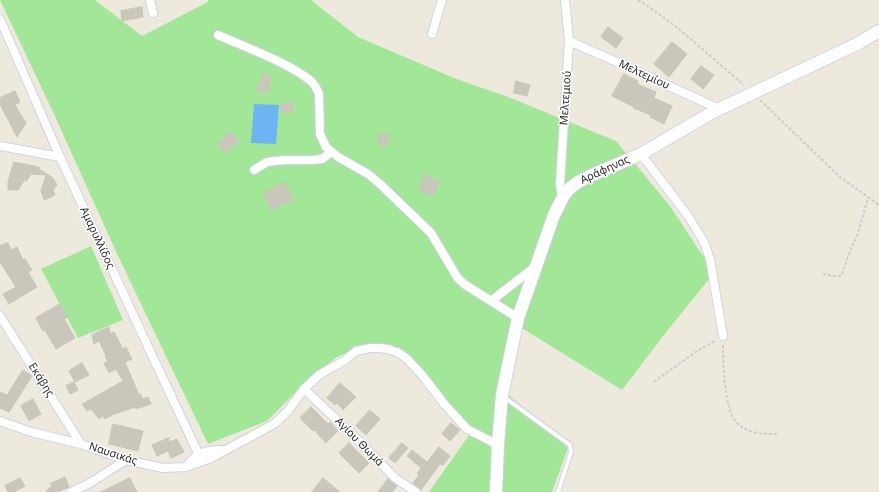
<!DOCTYPE html>
<meta charset="utf-8">
<style>
body{margin:0}
canvas{display:block;background:#edeadd}
</style>
<canvas width="879" height="492"></canvas>
<script>
const c = document.querySelector('canvas').getContext('2d');
c.lineJoin = 'round';
function fillPath(path, color) {
  c.fillStyle = color;
  c.fill(path, 'evenodd');
}
function trace(path, color, width, dash) {
  c.strokeStyle = color;
  c.lineWidth = width;
  c.lineCap = dash ? 'butt' : 'round';
  c.setLineDash(dash || []);
  c.stroke(path);
}
function label(font, color, halo, rows, align = 'center') {
  c.font = font + ' "Noto Sans",sans-serif';
  c.lineWidth = 3;
  c.setLineDash([]);
  c.textBaseline = 'middle';
  c.strokeStyle = halo;
  c.fillStyle = color;
  for (const [text, x, y, turn = 0] of rows) {
    c.save();
    c.translate(x, y);
    c.rotate((+turn || 0) * Math.PI / 180);
    c.textAlign = isNaN(turn) ? turn : align;
    if (halo) c.strokeText(text, 0, 0);
    c.fillText(text, 0, 0);
    c.restore();
  }
}
fillPath(new Path2D(`
 M0 0H95L142 36 208 2V0H311L358 37 454 78 508 97 616 141 670 206 714 273 667 331 622 390 512 322 502 390 569 445 552 492H429L472 431 399 347 363 346 337 357 313 375 267 421 208 444 119 258 53 112Z
 M91 246 123 320 78 338 41 269Z`), '#a2e698');
fillPath(new Path2D(`
 M254 104 279 105 276 144 251 143Z`), '#6db4f2');
const building = new Path2D(`
 M142 7 143 17 122 21 121 11Z
 M608 27 623 38 616 48 601 37Z
 M672 42 687 54 669 77 654 64Z
 M701 66 714 75 703 89 691 79Z
 M263 74H270V91L258 92 257 84H260Z
 M624 74 638 81 637 84 656 92 654 98 672 106 664 124 650 117 651 115 633 108 634 107 612 96Z
 M516 81 530 85 527 96 514 93Z
 M15 91 20 102 15 105 26 123 17 137 0 104V98Z
 M292 103 293 112H281V104Z
 M230 132 239 141 225 153 217 144Z
 M389 134 387 145 379 146 378 135Z
 M14 162 39 167V169L53 178 57 185 53 190 55 195 44 200 41 191 46 175 31 174 26 182 25 179 18 190H8V182Z
 M425 175 440 181 433 196 419 190Z
 M285 183 293 200 271 210 264 193Z
 M8 243 11 250 17 247 23 260 25 259 32 270 28 272 37 287 9 304 3 294 16 287 0 262V246Z
 M60 304 68 317 64 319 75 338 56 349 45 330 43 331 36 318Z
 M109 327 110 334 114 332 123 349 126 347 132 359 125 362 139 395 141 394 142 399 148 397 151 404 136 409 135 407 115 414 116 413 105 419 103 416 99 419 91 409 87 411 82 404 123 381 116 369 109 373 104 363 108 362 105 357 106 356 99 341 94 344 92 335Z
 M82 363 89 375 75 382 69 371Z
 M23 370 32 376 9 412 0 408V392L7 395Z
 M74 382 78 390 70 394 66 386Z
 M340 383 356 397 343 410 337 403 335 405 327 398Z
 M33 399 41 414 29 421 21 406Z
 M311 407 328 424 330 422 338 431 326 443 314 430 313 431 300 418Z
 M370 410 380 419 366 435 356 426Z
 M451 423 460 430 450 441 442 434Z
 M113 424 143 431 138 451 109 444Z
 M169 438V442L177 439 184 452 171 458 168 451 157 456 152 445Z
 M349 443 369 463 359 473 339 453Z
 M402 443 408 448 395 463 389 458Z
 M439 447 450 456 443 465 440 464 421 490 413 483 419 475 417 473 421 468 407 456 412 450 427 462Z
 M65 477 69 487 58 492H45L52 486 50 484Z
 M20 478 25 486 14 492H8L5 486Z
 M130 478 137 492H101Z
 M323 478 340 492H312Z
 M388 479 397 486 392 492H378Z`);
fillPath(building, '#c9c6bc');
trace(building, '#c9c6b6', 1);
const lane = new Path2D(`
 M504 397 570 445 571 452 558 492`);
const street = new Path2D(`
 M150 0 153 13
 M0 19 60 157 150 351 199 455
 M432 34 442 0
 M218 35C247 48 287 62 311 81 315 85 317 89 319 94L320 134 326 147 338 157 368 174 379 183 431 233 457 277 464 284 518 318
 M569 41 626 66 719 109
 M0 146 60 157
 M641 154 688 216 704 242 710 259 723 336
 M254 170 267 162 284 160H312L322 159 331 152
 M564 195 561 191 560 184 569 41 565 0
 M491 301 535 267
 M0 316 81 444
 M304 389 356 438 395 478 416 492
 M0 421 31 432 81 444 126 460 163 468 186 467 211 458 274 424 287 412 304 389 319 375 345 360 356 351 370 348H379L388 349 399 353 406 358 422 375 445 405 467 429 498 445
 M186 467C197 452 205 450 223 450
 M71 492 90 483 126 460`);
const secondary = new Path2D(`
 M496 492 498 445 502 395 518 318 554 215 564 195 569 189 578 182 590 176 641 154 713 112 857 44 879 31`);
trace(lane, '#d2d2e4', 6);
trace(street, '#d2d2e4', 10);
trace(secondary, '#d2d2e4', 14);
trace(new Path2D(`
 M638 0C677 24 709 56 744 85
 M760 100 840 177 879 205
 M823 274 834 276H840L843 272 848 256 858 233 868 198
 M723 345C723 362 724 411 737 423 748 434 763 434 777 434
 M654 382 694 353 716 340`), '#ccc', 2, [3, 2]);
trace(lane, '#fff', 4);
trace(street, '#fff', 8);
trace(secondary, '#fff', 12);
label('11px', '#2b2b2b', '#fff', [
 ["Μελτεμίου",644,75,25],
 ["Μελτεμιού",566,98,-86],
 ["Αράφηνας",605,170,-25],
 ["Αμαρυλλίδος",97,238,65],
 ["Εκάβης",41,380,58],
 ["Αγίου Θωμά",359,442,45],
 ["Ναυσικάς",113,454,18]
]);
</script>
